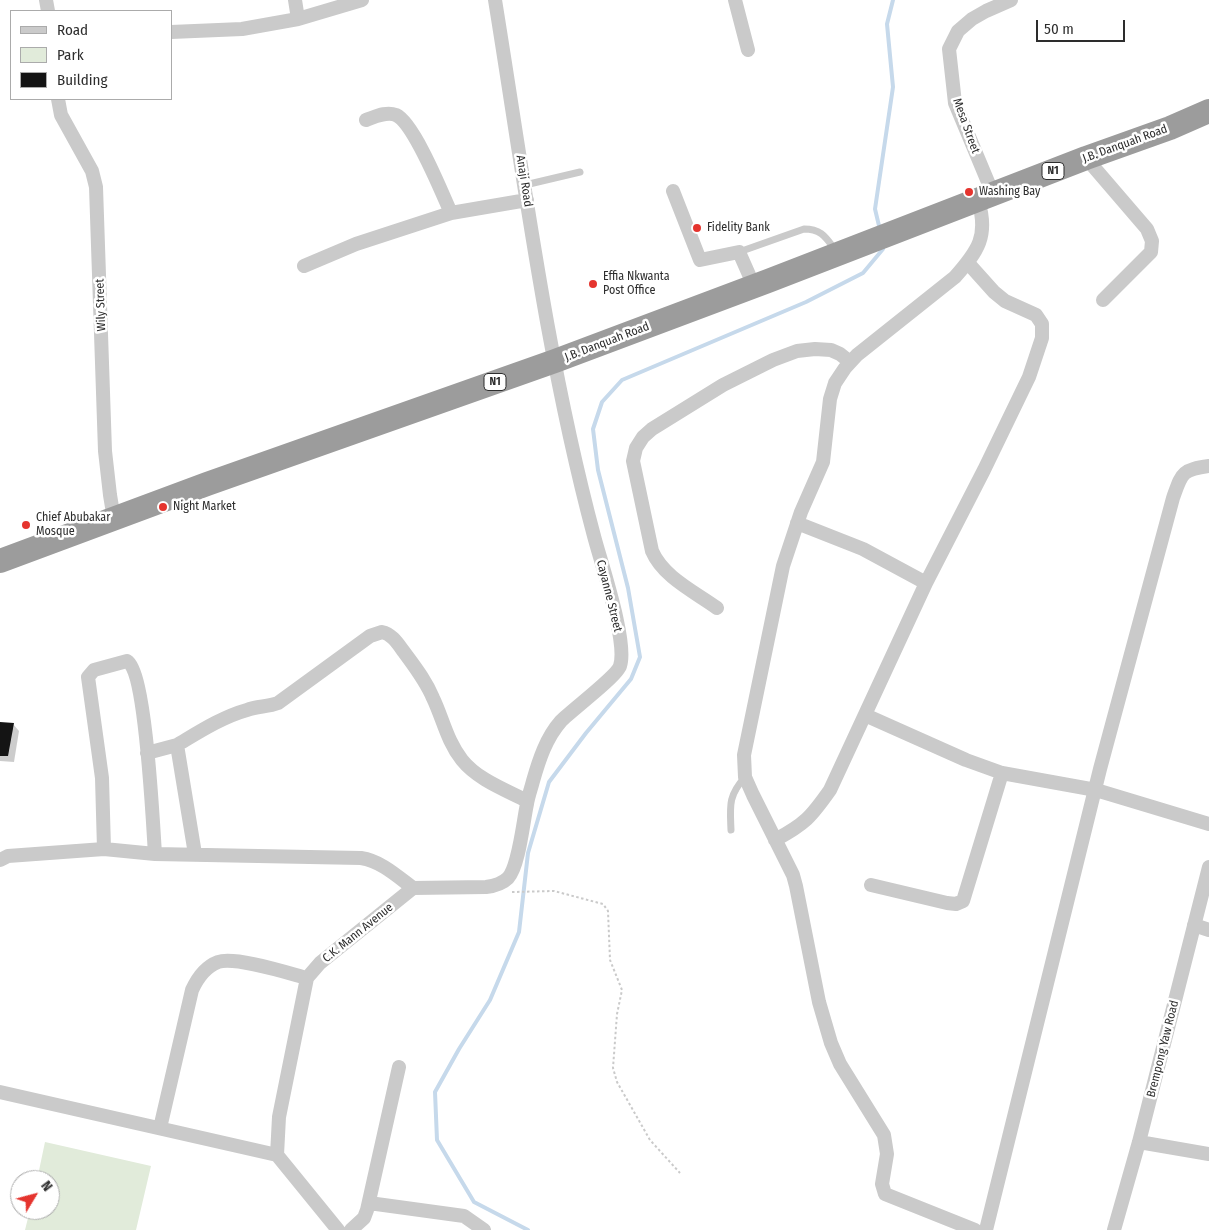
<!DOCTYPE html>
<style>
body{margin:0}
#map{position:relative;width:1209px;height:1230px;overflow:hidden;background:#fff;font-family:"Fira Sans Condensed",sans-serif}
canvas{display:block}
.legend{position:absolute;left:10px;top:10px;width:162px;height:90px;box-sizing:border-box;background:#fff;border:1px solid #ababab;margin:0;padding:6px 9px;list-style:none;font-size:15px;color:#2d2d2d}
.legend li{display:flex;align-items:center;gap:10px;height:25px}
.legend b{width:25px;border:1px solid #ababab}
.north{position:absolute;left:10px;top:1170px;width:50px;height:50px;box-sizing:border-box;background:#fff;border:1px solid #ababab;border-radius:50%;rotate:53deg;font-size:14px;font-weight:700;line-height:20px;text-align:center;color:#2d2d2d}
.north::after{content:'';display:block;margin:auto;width:18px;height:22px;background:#e5342e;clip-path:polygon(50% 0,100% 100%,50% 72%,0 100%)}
.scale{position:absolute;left:1036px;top:20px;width:89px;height:22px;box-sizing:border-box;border:2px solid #2d2d2d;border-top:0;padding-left:6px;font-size:15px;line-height:18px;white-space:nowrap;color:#2d2d2d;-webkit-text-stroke:4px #fff;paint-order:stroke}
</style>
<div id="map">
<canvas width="1209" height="1230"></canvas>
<ul class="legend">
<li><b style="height:6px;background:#cacaca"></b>Road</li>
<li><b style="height:14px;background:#e1ebda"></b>Park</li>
<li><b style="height:14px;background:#141414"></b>Building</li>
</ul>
<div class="north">N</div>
<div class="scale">50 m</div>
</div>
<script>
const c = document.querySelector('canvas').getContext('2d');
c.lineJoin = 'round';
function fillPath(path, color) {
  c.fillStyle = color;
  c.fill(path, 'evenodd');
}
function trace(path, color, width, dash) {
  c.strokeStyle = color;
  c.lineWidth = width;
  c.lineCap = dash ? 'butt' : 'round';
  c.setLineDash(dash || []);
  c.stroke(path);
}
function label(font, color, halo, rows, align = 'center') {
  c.font = font + ' "Fira Sans Condensed",sans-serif';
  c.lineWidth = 5;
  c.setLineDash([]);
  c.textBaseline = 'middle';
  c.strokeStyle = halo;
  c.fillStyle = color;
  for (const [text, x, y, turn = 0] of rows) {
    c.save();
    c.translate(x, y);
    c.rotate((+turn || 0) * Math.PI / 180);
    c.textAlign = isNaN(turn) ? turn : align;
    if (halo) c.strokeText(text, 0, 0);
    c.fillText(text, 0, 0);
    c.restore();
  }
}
fillPath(new Path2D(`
 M45 1142 151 1166 136 1230H25L30 1210H50V1180H37Z`), '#e1ebda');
fillPath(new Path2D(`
 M0 724H13L19 731 14 762 0 761Z`), '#0003');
trace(new Path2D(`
 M880 230 875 209 893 87 887 24 893 0
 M528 1230 474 1202 437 1140 435 1092 459 1049 490 1000 519 932 528 853 549 782 586 733 631 679 640 657 628 588 598 470 593 429 602 402 622 380 806 302 863 273 883 249V244`), '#c6d9eb', 4);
fillPath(new Path2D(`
 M0 722 14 723 8 756H0Z`), '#141414');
trace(new Path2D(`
 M512 892 554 891 603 904 608 911 610 960 622 990 617 1014 613 1068 617 1082 650 1140 680 1173`), '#cacaca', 2, [2.5, 2.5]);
trace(new Path2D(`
 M525 185 580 172
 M739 252 804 229C822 229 826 238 836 251
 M731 830C730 806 728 796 745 777`), '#cacaca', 7);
trace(new Path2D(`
 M46 0 48 11
 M295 0 298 19
 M735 0 748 50
 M171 32 242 29 298 19 362 0
 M58 99 61 115 92 171 96 187 105 451 110 495 114 519
 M366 120C375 117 386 111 396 115 414 123 442 193 451 213
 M1086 158 1147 229 1152 241 1151 252 1103 300
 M673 191 700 260 739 252 754 286
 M993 194 955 103 949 49 958 31 972 19 986 11 1011 0
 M304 266 356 244 451 213 527 200
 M797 523 863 549 926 583
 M717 608C695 592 663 577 652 551L633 461 636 448 643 437 652 429 723 385 773 360 797 351 815 349 831 350 840 354 850 362
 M865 715 966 760 1002 773 1096 790 1209 824
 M177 745C199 732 222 717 247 710 257 706 268 707 278 703L370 636 382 632C392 634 398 644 404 652 415 667 426 681 433 698 443 719 447 741 462 760 478 780 506 790 527 801
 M147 753 177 745 195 854
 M775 840C805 824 811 817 830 790L926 583 984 470 1029 377 1042 338V324L1036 315 1005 301 994 292 968 263
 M104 849 102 778 88 677 94 670 127 661C146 672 153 826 155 854
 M0 860 8 856 104 849 155 854 361 858C381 861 397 876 413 888
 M871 885 947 903 956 904 963 901 1002 773
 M1194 925 1209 930
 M0 1092 277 1155 338 1230
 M160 1128 192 990C197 979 205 967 218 962 235 956 288 973 307 978
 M1139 1142 1209 1154
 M277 1155 279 1117 307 978 320 963 413 888 486 887C494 886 502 884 508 878 519 866 523 822 527 804 528 797 531 789 533 781 539 760 546 738 561 721 572 710 617 676 620 666 628 642 601 563 594 536 547 360 524 179 495 0
 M369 1203 464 1216 484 1230
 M351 1230 364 1218 367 1210 399 1067
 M975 1230 885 1194 882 1184 887 1154 884 1135 840 1064 831 1043 819 1002 796 886 793 875 753 795 745 777 744 755 783 566 801 512 823 462 830 399 835 383 845 368 857 355 955 277C978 251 989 236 978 200
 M986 1230 1100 769 1173 498C1182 473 1181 470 1209 466
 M1114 1230 1139 1142 1209 867`), '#cacaca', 14);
trace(new Path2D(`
 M0 561 207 484 555 361 768 281 1086 158 1170 128 1209 111`), '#9c9c9c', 24);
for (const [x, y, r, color] of [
 [969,192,5,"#e5342e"],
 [697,228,5,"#e5342e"],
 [593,284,5,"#e5342e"],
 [163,507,5,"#e5342e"],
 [26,525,5,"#e5342e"]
]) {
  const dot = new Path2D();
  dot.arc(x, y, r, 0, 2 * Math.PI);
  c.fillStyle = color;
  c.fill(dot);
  trace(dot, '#fff', 2);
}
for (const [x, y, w] of [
 [1053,171,22],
 [495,382,22]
]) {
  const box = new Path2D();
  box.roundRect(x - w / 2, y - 8.5, w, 17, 4);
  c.fillStyle = '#fff';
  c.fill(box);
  trace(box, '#2d2d2d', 1);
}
label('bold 11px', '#2d2d2d', null, [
 ["N1",1053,171],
 ["N1",495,382]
]);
label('12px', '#2d2d2d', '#fff', [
 ["Mesa Street",966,126,70],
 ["J.B. Danquah Road",1125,144,-20],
 ["Anaji Road",524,181,81],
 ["Wily Street",101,305,-92],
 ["J.B. Danquah Road",607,342,-21],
 ["Cayanne Street",609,596,76],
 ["C.K. Mann Avenue",358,933,-39],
 ["Brempong Yaw Road",1163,1049,-76]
]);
label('12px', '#2d2d2d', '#fff', [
 ["Washing Bay",979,192],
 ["Fidelity Bank",707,228],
 ["Effia Nkwanta",603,277],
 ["Post Office",603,291],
 ["Night Market",173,507],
 ["Chief Abubakar",36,518],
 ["Mosque",36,532]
], 'left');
</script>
